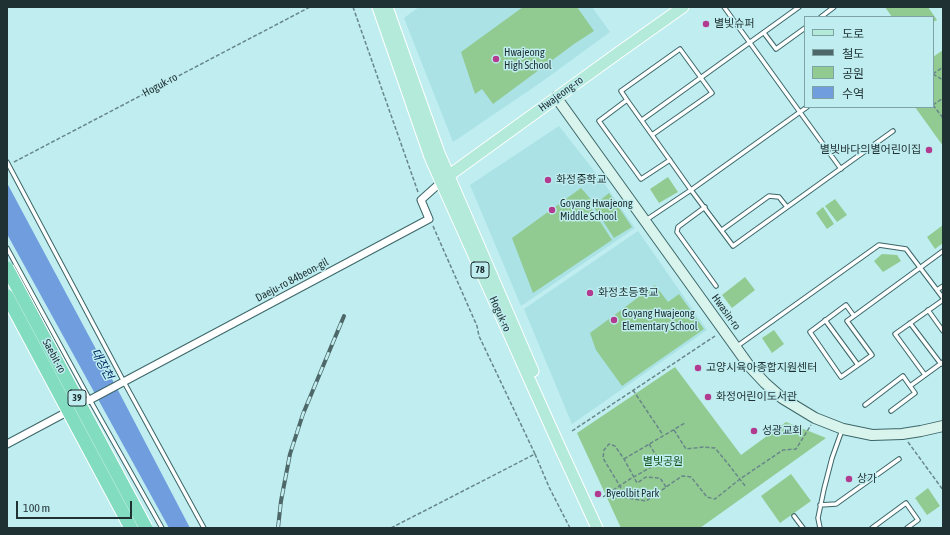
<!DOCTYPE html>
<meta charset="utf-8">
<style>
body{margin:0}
#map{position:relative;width:950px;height:535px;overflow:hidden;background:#bfedf0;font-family:"Asap Condensed","Noto Sans KR",sans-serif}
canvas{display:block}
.frame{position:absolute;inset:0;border:8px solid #1f3132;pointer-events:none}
.legend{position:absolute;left:804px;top:16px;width:130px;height:92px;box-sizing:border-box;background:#bfedf0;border:1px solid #7fa2a4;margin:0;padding:5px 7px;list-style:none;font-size:12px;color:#1f3132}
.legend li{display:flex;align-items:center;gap:8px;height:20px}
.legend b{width:20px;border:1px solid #7fa2a4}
.scale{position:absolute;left:16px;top:501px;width:116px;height:18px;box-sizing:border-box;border:2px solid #1f3132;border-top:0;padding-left:5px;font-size:12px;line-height:14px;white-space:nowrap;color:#1f3132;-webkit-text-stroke:3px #bfedf0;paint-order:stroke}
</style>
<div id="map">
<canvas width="950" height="535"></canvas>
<div class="frame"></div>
<ul class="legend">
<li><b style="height:5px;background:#b3ead9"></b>도로</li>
<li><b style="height:5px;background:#4e6869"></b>철도</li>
<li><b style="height:11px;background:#92cb91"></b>공원</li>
<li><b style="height:11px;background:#6f9dde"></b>수역</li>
</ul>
<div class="scale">100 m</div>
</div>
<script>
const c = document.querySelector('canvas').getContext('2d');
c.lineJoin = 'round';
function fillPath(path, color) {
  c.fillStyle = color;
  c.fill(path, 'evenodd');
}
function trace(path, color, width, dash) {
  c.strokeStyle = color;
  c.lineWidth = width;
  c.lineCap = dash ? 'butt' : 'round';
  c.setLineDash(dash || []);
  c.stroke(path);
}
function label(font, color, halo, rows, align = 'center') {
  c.font = font + ' "Asap Condensed","Noto Sans KR",sans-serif';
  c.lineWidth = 3;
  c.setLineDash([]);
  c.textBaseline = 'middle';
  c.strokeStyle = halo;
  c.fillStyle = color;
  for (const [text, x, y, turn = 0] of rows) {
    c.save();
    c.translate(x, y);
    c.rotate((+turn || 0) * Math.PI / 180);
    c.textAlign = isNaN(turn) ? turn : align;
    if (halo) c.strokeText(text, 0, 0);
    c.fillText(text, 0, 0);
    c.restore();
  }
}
fillPath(new Path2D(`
 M419 7H592L610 32 540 83 453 142 404 18Z
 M559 126 606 186 635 228 521 306 470 185Z
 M638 231 707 330 572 424 524 309Z`), '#aae2e5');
fillPath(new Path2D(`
 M523 7H577L594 31 574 44 493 104 482 89 475 94 461 52Z
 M885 7H928L937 20 933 22V17H892Z
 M943 50V146L915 107H933V57Z
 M668 177 678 192 659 203 650 189Z
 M581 188 594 203 590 206 612 240 533 293 512 238Z
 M609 193 632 227 614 238 593 206Z
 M835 199 847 215 837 222 825 206Z
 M823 207 834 224 827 229 816 213Z
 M943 225V243L935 249 927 237Z
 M882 254 897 255 901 261 883 272 874 261Z
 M745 277 755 290 732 308 722 295Z
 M655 285 668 302 679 294 704 329 622 386 596 350 590 333Z
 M774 330 784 344 772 353 762 338Z
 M675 367 741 455 786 422 826 438 700 528H621L577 433Z
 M791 474 811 501 780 523 761 496Z
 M928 488 940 506 927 515 915 498Z`), '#92cb91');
fillPath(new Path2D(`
 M7 183 120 394 190 528H169L7 234Z`), '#6f9dde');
const lane = new Path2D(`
 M724 7 841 169
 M821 17 834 7
 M764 33 776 49 805 28
 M627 100 652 135 712 93 680 49 621 91 627 100 599 121 641 179 670 160
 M642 120 799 7
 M652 135 691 190 733 246 893 131
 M7 162 124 382 204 528
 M705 207 678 227 677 232 716 286
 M646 220 691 190 807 107
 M722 230 769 196 779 197 787 207
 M7 248 90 400 162 528
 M937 290 943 286
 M928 310 943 331
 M854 316 846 305 810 332 841 377 872 355 847 321 854 316 943 251
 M825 320 858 365
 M910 323 941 364
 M736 347 879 245 906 249 943 298
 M925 375 895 334 943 300
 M865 405 903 376 910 386 943 362
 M891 411 915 393 910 386
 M820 505 836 504 899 459
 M794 516 803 528
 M820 528 818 518 824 489 832 458 842 430
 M872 528 906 503 918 520 907 528`);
const street = new Path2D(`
 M7 444 429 219 421 200 441 182`);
const secondary = new Path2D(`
 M556 97 750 367 765 383 782 398 815 418 843 429 872 435 902 434 921 431 943 426`);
const primary = new Path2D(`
 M378 7 430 157 441 182 557 441 597 528
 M387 7 439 153 533 371
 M444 179 618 53 683 7`);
trace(lane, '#3c6668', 5.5);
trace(street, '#3c6668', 9);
trace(secondary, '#3c6668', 12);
trace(primary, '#fff', 13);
trace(new Path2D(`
 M353 7 418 192
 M933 74 943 67
 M933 74 943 80
 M933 105 943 118
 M933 105 943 98
 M14 162 310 7
 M633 390 663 435
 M674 430 686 449 703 447 715 448 729 465 746 487
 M572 431 715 336
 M908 442 943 490
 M535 454 549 487 570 528
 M624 459 685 423
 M666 487 660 478 646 477 637 483 624 459 615 446 609 444 604 450 603 458 627 498 646 501 682 476 691 477 707 497 715 499 740 479 783 450 796 449 811 425
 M603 497 630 479 660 462 649 444
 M391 528 535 454 479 336 477 326 433 226`), '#688789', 1.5, [4, 2]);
trace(lane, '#fff', 3.5);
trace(street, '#fff', 7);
trace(secondary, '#d9f4ec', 10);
trace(primary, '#b3ead9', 11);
const rail = new Path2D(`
 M278 528 281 501 290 454 303 414 344 316`);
trace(rail, '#4e6869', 4);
trace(rail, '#bfedf0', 2.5, [8]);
const highwayBridge = new Path2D(`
 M7 268 146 528
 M7 296 131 528`);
trace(highwayBridge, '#fff', 15, []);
trace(highwayBridge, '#81dcc0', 13);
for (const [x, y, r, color] of [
 [706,24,4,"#b23a8f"],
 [496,59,4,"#b23a8f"],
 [929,150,4,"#b23a8f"],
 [548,180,4,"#b23a8f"],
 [552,210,4,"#b23a8f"],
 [590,293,4,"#b23a8f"],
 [614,320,4,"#b23a8f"],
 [698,368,4,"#b23a8f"],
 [708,397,4,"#b23a8f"],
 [754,431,4,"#b23a8f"],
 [849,479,4,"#b23a8f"],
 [598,494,4,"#b23a8f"]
]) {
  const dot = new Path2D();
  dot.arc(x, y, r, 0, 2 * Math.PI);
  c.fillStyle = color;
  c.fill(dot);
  trace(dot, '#bfedf0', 1.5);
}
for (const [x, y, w] of [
 [480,270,18],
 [77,398,18]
]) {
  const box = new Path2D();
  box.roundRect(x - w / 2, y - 8, w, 16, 3);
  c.fillStyle = '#bfedf0';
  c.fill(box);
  trace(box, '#1f3132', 1);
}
label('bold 10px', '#1f3132', null, [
 ["78",480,270],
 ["39",77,398]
]);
label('11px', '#1f3132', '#bfedf0', [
 ["별빛슈퍼",714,24],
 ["Hwajeong",504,53],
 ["High School",504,66],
 ["별빛바다의별어린이집",921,150,"right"],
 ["화정중학교",556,180],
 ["Goyang Hwajeong",560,204],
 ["Middle School",560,217],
 ["화정초등학교",598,293],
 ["Goyang Hwajeong",622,314],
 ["Elementary School",622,327],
 ["고양시육아종합지원센터",706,368],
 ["화정어린이도서관",716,397],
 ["성광교회",762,431],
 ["상가",857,479],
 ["Byeolbit Park",606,494]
], 'left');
label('11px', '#1f3132', '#bfedf0', [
 ["Hoguk-ro",160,85,-28],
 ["Hwajeong-ro",561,94,-36],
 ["Daeju-ro 84beon-gil",292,280,-28],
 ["Hwasin-ro",726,312,54],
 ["Hoguk-ro",500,314,66],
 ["Saebit-ro",54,356,62]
]);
label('11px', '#125217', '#bfedf0', [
 ["별빛공원",663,462]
]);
label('italic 12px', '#002a63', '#bfedf0', [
 ["대장천",102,364,61]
]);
</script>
